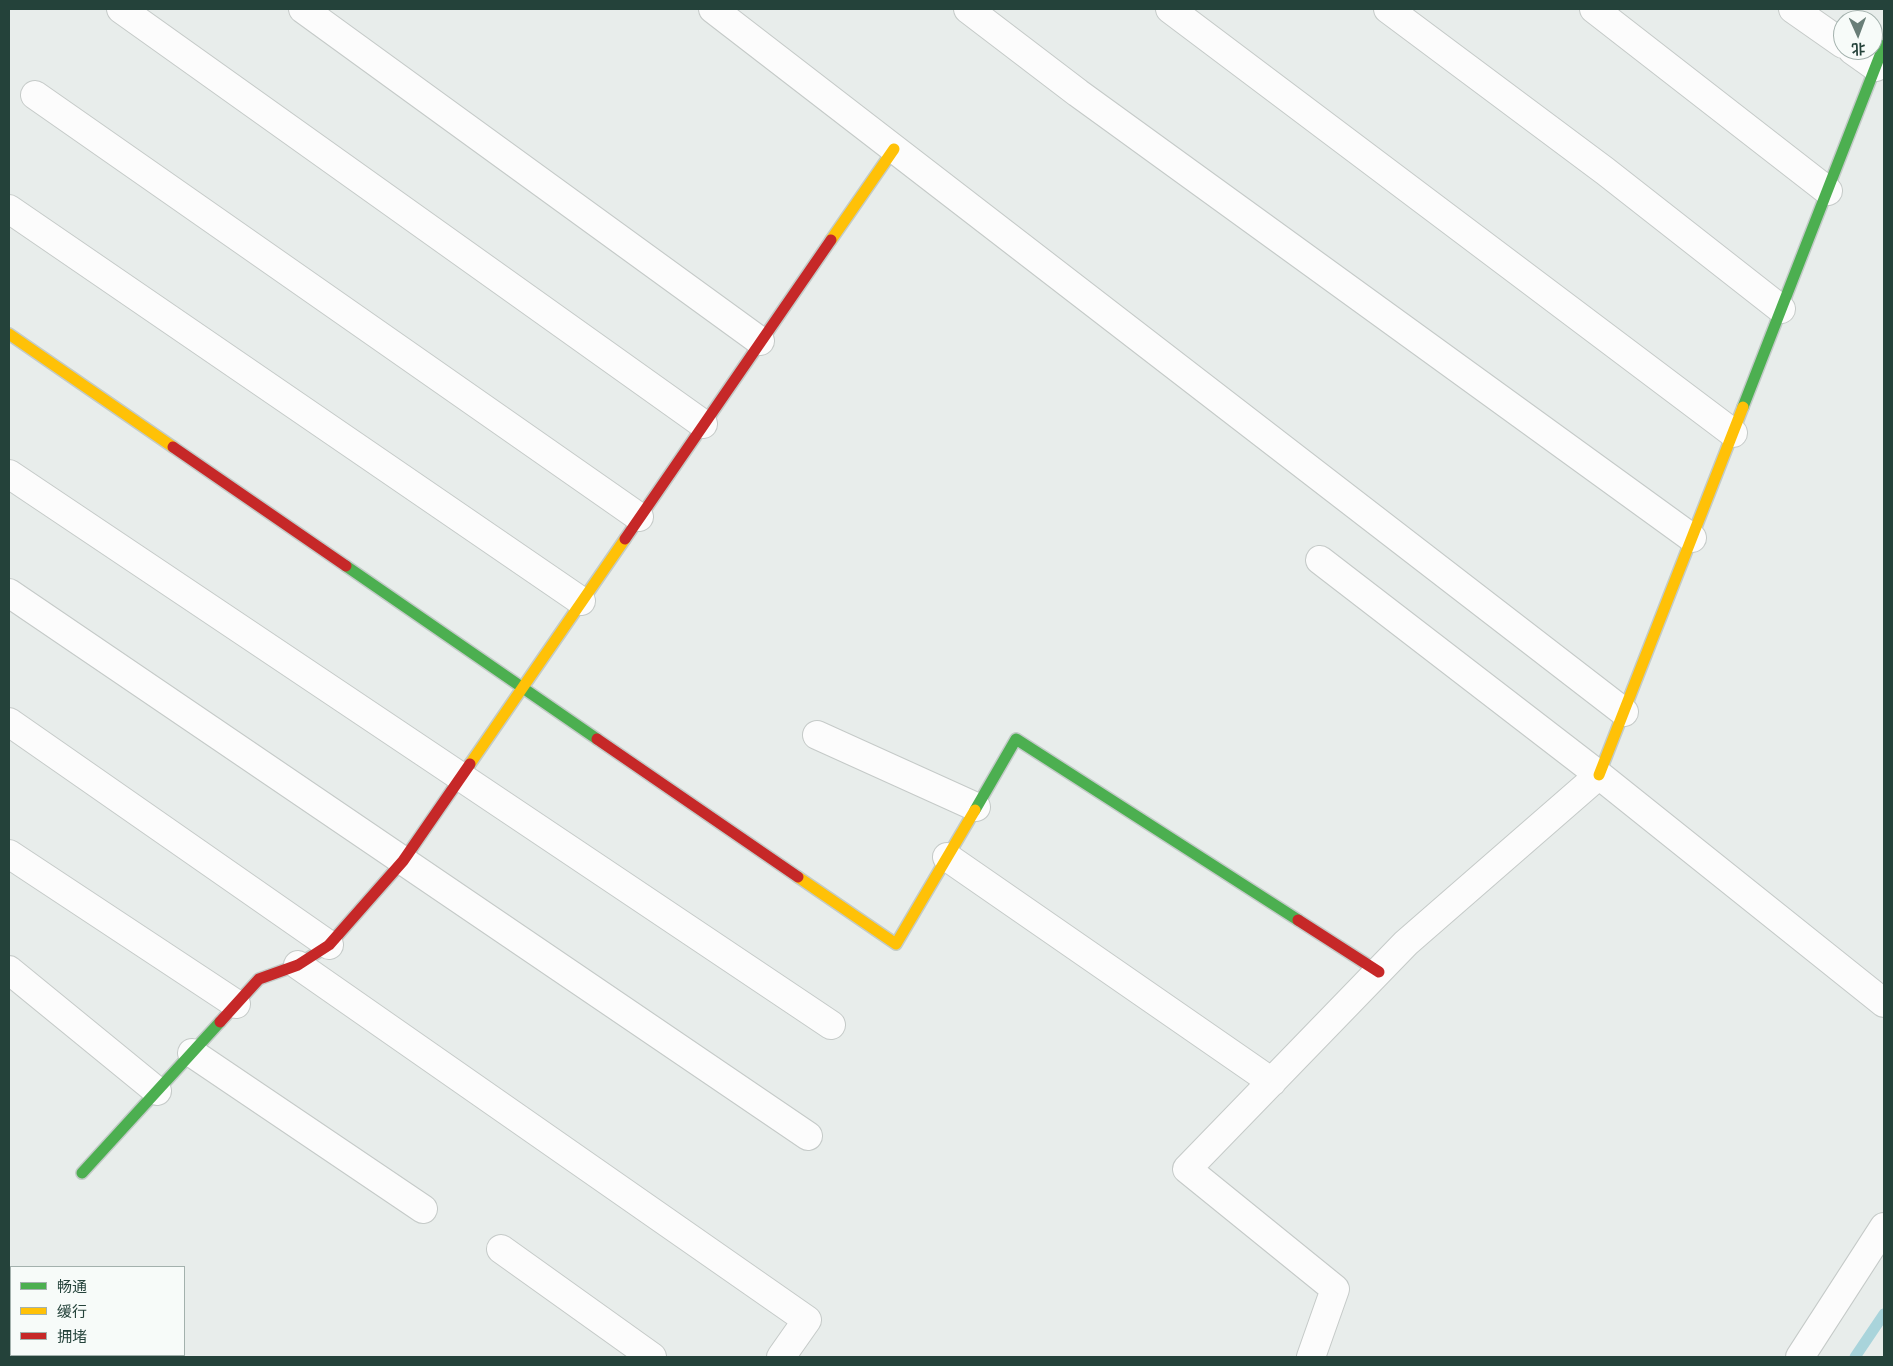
<!DOCTYPE html>
<meta charset="utf-8">
<style>
body{margin:0}
#map{position:relative;width:1893px;height:1366px;overflow:hidden;background:#e8edeb;font-family:"PT Sans","Noto Sans SC",sans-serif}
canvas{display:block}
.frame{position:absolute;inset:0;border:10px solid #24423a;pointer-events:none}
.legend{position:absolute;left:10px;top:1266px;width:175px;height:90px;box-sizing:border-box;background:#f7fbf9;border:1px solid #a3b1ad;margin:0;padding:6px 9px;list-style:none;font-size:15px;color:#24423a}
.legend li{display:flex;align-items:center;gap:10px;height:25px}
.legend b{width:25px;border:1px solid #a3b1ad}
.north{position:absolute;left:1833px;top:10px;width:50px;height:50px;box-sizing:border-box;background:#f7fbf9;border:1px solid #a3b1ad;border-radius:50%;rotate:178deg;font-size:14px;font-weight:700;line-height:20px;text-align:center;color:#24423a}
.north::after{content:'';display:block;margin:auto;width:18px;height:22px;background:#697e78;clip-path:polygon(50% 0,100% 100%,50% 72%,0 100%)}
</style>
<div id="map">
<canvas width="1893" height="1366"></canvas>
<div class="frame"></div>
<ul class="legend">
<li><b style="height:6px;background:#4caf50"></b>畅通</li>
<li><b style="height:6px;background:#ffc107"></b>缓行</li>
<li><b style="height:6px;background:#c62828"></b>拥堵</li>
</ul>
<div class="north">北</div>
</div>
<script>
const c = document.querySelector('canvas').getContext('2d');
c.lineJoin = 'round';
function trace(path, color, width, dash) {
  c.strokeStyle = color;
  c.lineWidth = width;
  c.lineCap = dash ? 'butt' : 'round';
  c.setLineDash(dash || []);
  c.stroke(path);
}
trace(new Path2D(`
 M1855 1357 1884 1314`), '#a9d4db', 11);
const street = new Path2D(`
 M121 9 703 424
 M303 9 760 341
 M713 9 1624 712
 M968 9 1078 93 1692 538
 M1170 9 1733 433
 M1388 9 1605 171 1781 309
 M1594 9 1828 191
 M1793 9 1843 44
 M1852 50 1876 67
 M35 95 639 517
 M9 209 581 601
 M9 474 831 1025
 M1320 560 1599 775 1884 1003
 M9 593 808 1136
 M9 722 329 945
 M817 735 976 807
 M9 854 236 1004
 M947 857 1272 1082
 M298 965 807 1320 781 1357
 M9 970 157 1091
 M192 1053 423 1209
 M501 1249 652 1357
 M1311 1357 1335 1289 1187 1169 1406 943 1599 775
 M1800 1357 1884 1227`);
const fast = new Path2D(`
 M1743 407 1884 45
 M346 566 597 739
 M975 810 1016 739 1298 920
 M82 1173 220 1022`);
const slow = new Path2D(`
 M831 240 894 149
 M9 334 173 447
 M470 764 625 539
 M1599 775 1743 407
 M798 877 896 944 975 810`);
const jam = new Path2D(`
 M173 447 346 566
 M625 539 831 240
 M597 739 798 877
 M1298 920 1379 972
 M220 1022 259 979 298 965 329 945 403 861 470 764`);
trace(street, '#c5cac8', 30);
trace(fast, '#c3cbc8', 14);
trace(slow, '#c3cbc8', 14);
trace(jam, '#c3cbc8', 14);
trace(street, '#fcfcfc', 28);
trace(fast, '#4caf50', 11);
trace(slow, '#ffc107', 11);
trace(jam, '#c62828', 11);
</script>
